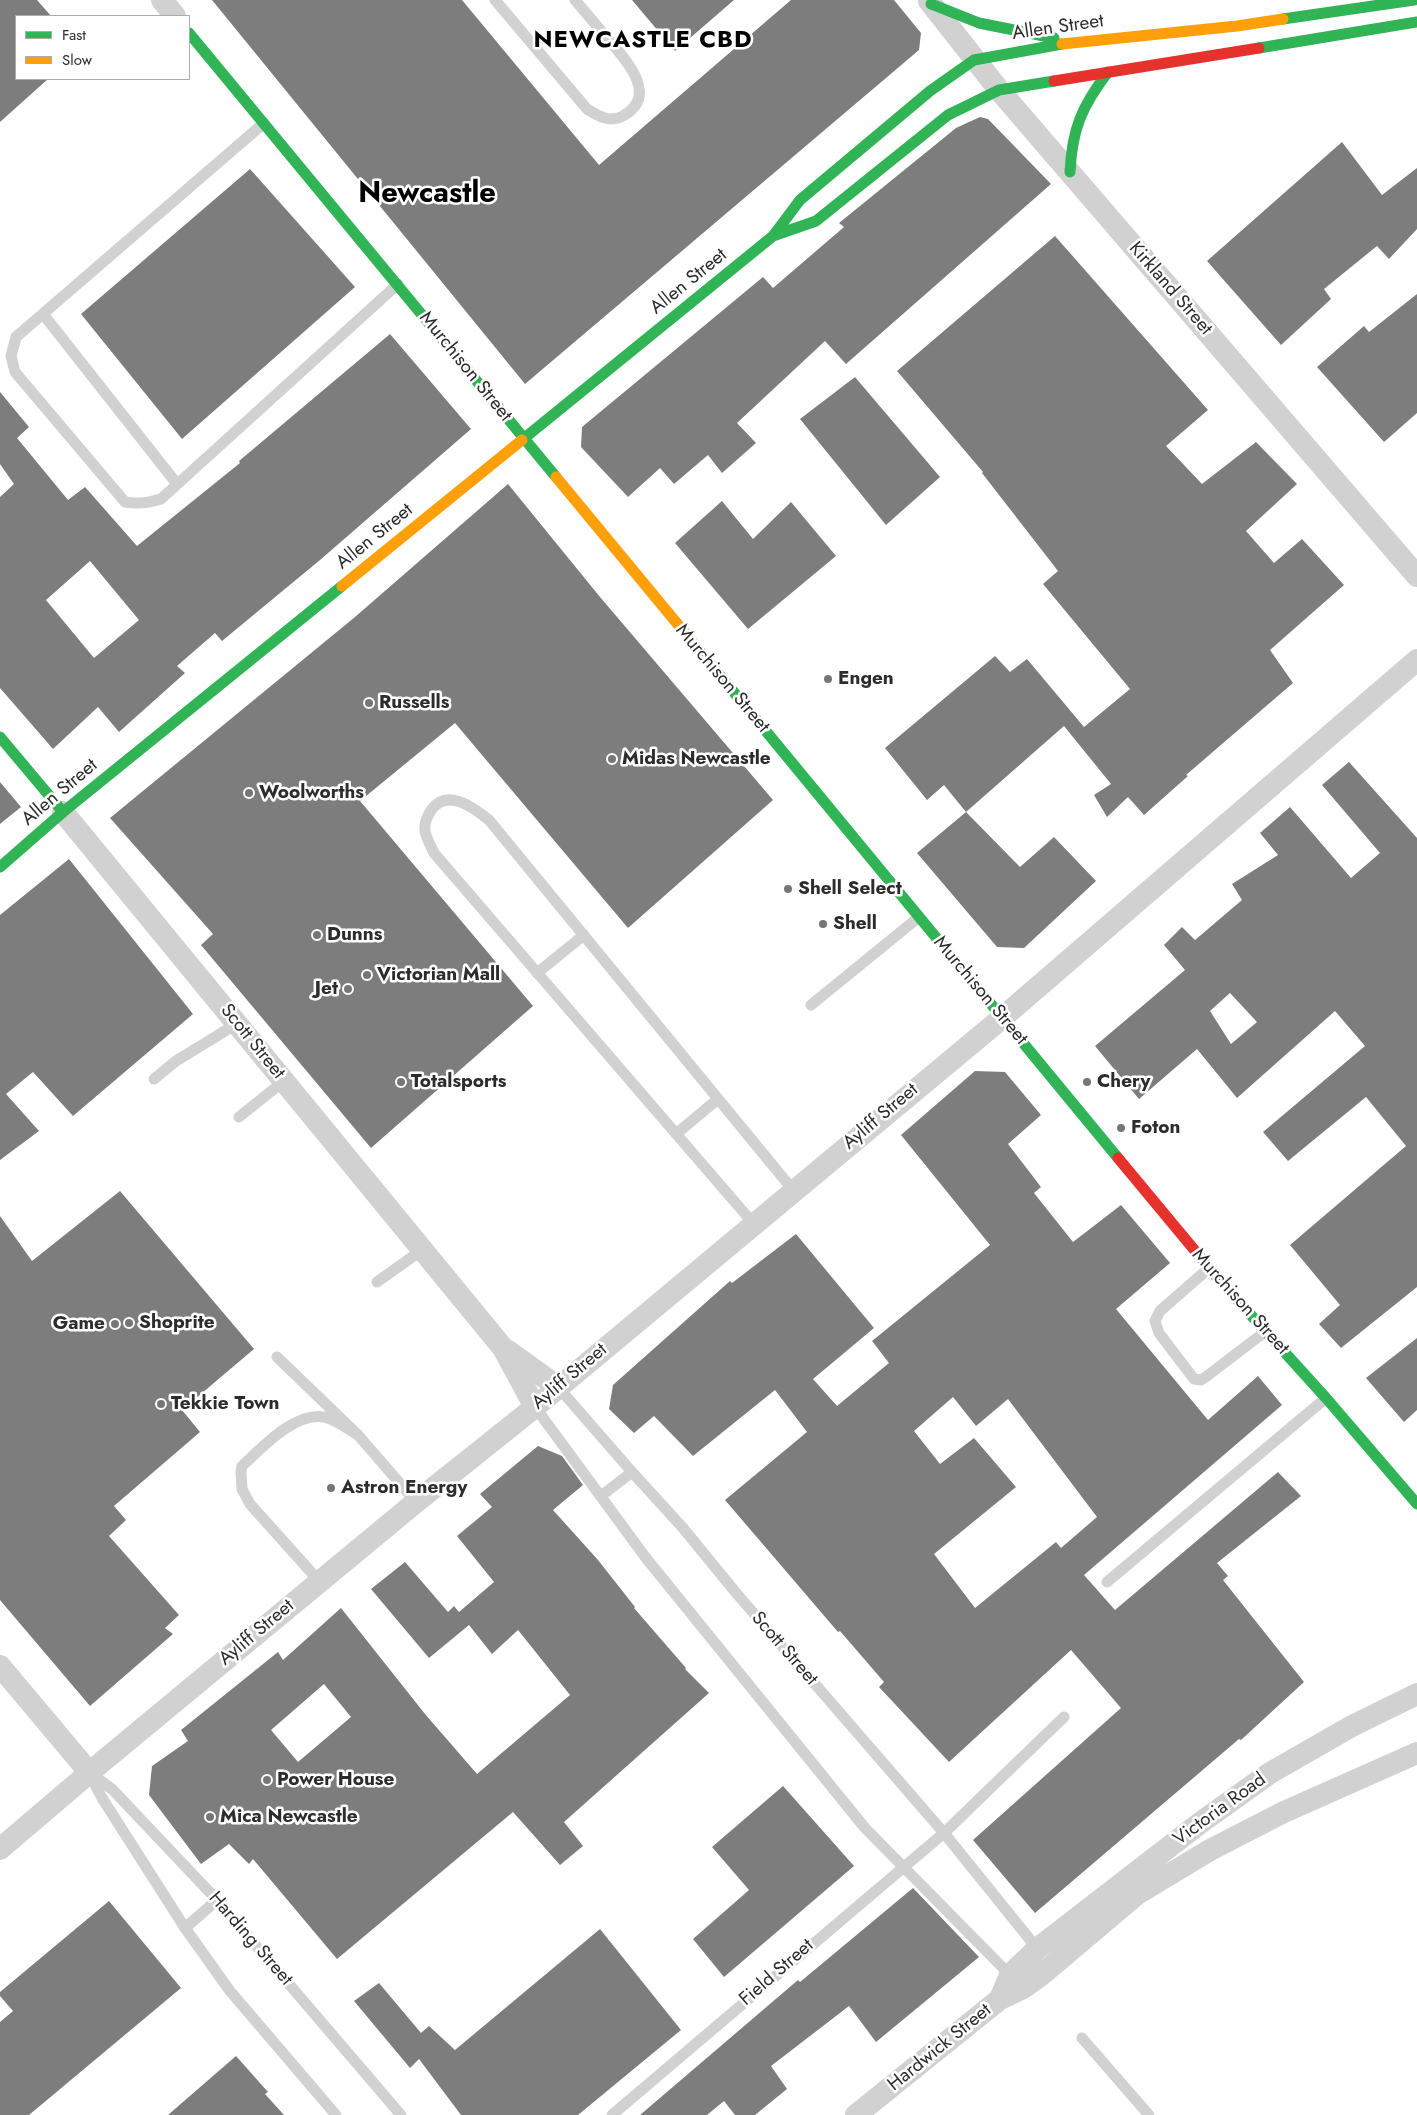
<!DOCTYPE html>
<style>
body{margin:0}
#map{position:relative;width:1417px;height:2115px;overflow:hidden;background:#fff;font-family:Jost,sans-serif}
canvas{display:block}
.legend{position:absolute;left:15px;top:15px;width:175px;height:65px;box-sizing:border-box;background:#fff;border:1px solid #ababab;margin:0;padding:6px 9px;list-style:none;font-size:15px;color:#2c2c2c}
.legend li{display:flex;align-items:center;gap:10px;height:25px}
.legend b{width:25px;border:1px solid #ababab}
</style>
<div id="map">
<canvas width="1417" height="2115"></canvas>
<ul class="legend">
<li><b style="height:6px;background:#30b455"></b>Fast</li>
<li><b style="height:6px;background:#ff9f0a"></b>Slow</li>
</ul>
</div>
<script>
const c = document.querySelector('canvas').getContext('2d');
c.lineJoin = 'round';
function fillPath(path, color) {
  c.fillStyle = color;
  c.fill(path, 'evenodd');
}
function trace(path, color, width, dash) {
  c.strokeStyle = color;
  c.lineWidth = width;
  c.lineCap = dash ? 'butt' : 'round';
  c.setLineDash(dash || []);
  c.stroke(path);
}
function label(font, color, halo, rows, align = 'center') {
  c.font = font + ' Jost,sans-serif';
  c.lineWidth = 5;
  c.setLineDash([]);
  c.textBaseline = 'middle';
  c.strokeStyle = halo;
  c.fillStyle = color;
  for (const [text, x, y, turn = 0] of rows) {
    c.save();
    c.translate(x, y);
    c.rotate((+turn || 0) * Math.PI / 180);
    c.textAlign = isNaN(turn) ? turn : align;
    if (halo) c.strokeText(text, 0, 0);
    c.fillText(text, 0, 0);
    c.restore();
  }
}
fillPath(new Path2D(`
 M0 0H37L51 16H16V79H48L0 122Z
 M212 0H462L599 165 791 0H894L921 33 919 50 525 384Z
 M632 0H734L675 51Z
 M980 117 988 119 1051 184 846 364 825 341 737 423 756 443 722 473 708 455 674 484 660 468 628 497 581 447 582 427 763 277 773 288 844 227 839 223 956 128Z
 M1342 142 1382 195 1417 168V229L1389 259 1377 246 1324 289 1331 299 1281 345 1207 261Z
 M250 169 355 287 182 439 81 314Z
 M1055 236 1208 410 1166 446 1202 484 1256 442 1297 484 1246 531 1274 563 1302 539 1344 585 1270 650 1293 683 1186 775 1188 776 1144 815 1128 797 1107 817 1094 795 1111 784 1064 726 966 812 944 785 927 800 885 748 995 656 1010 672 1027 659 1084 727 1130 689 1043 584 1058 571 982 473 983 472 897 371Z
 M1417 294V413L1384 442 1317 367 1364 326 1369 332Z
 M390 334 471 429 320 560 222 641 215 633 177 666 185 673 119 732 98 707 53 749 0 688V497L14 484 0 464V392L29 427 17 438 68 500 85 487 137 546 240 463 239 461ZM90 561 139 620 94 658 46 600Z
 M855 377 940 477 886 525 800 419Z
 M508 484 600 597 773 800 628 928 455 723 360 801 533 1006 371 1148 201 945 213 934 110 818 355 617Z
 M722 501 753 539 791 502 836 556 748 629 675 543Z
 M1349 762 1417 838V1287L1341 1348 1319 1324 1340 1305 1290 1245 1406 1146 1366 1097 1288 1161 1263 1132 1365 1046 1335 1011 1237 1098 1197 1049 1139 1099 1095 1046 1185 970 1164 945 1182 927 1195 940 1242 900 1232 884 1278 855 1260 833 1290 807 1351 878 1380 853 1322 785ZM1230 993 1257 1022 1231 1044 1210 1011Z
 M0 782 21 807 0 824Z
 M966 812 1020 867 1054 837 1096 881 1024 948 997 947 917 853Z
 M69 859 193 1014 73 1116 33 1072 6 1094 39 1131 0 1160V915Z
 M975 1071 1005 1072 1041 1115 1008 1144 1041 1187 1034 1193 1073 1242 1121 1205 1170 1263 1116 1309 1208 1420 1258 1376 1282 1405 1084 1575 1115 1610 1278 1472 1301 1496 1217 1563 1228 1576 1223 1580 1304 1682 1241 1740 1239 1739 1035 1913 973 1840 1121 1708 1071 1650 949 1762 879 1687 884 1682 840 1631 838 1632 725 1500 807 1432 775 1390 693 1456 654 1416 634 1433 609 1409 613 1385 730 1281 732 1283 796 1234 874 1328 813 1379 837 1406 889 1363 872 1341 990 1245 901 1135ZM953 1397 976 1426 1008 1399 1097 1517 1061 1548 1056 1542 975 1608 934 1554 1016 1487 974 1438 940 1464 914 1431Z
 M120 1191 254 1349 182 1410 200 1432 114 1506 126 1520 109 1536 179 1615 165 1628 173 1634 90 1706 0 1600V1216L32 1261Z
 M1417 1338V1410L1404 1422 1366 1378Z
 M538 1446 562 1456 583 1485 553 1510 598 1560 635 1607 634 1608 686 1668 685 1669 709 1693 564 1822 583 1846 560 1865 513 1812 337 1959 253 1859 249 1864 229 1844 201 1864 149 1795 152 1766 188 1741 181 1730 278 1652 283 1660 341 1608 425 1714 477 1774 570 1695 518 1630 492 1654 469 1625 429 1658 371 1589 405 1562 448 1612 454 1606 459 1612 494 1582 457 1536 492 1507 480 1494ZM324 1684 351 1717 298 1762 271 1730Z
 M783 1786 854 1866 724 1977 693 1939 749 1890 712 1847Z
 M913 1888 979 1957 876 2042 849 2006 771 2066 787 2089 755 2115H735L724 2101 707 2115H640L798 1980 800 1982Z
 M109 1901 181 1988 29 2115H0V2022L13 2011 0 1996V1992Z
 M600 1929 681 2030 578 2115H461L419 2059 410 2068 354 2001 379 1983 421 2033 429 2026 455 2050Z
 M236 2056 268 2092 265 2094 284 2115H168Z`), '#7d7d7d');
trace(new Path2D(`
 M495 0 587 109C598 116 610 123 623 116 660 95 625 59 608 39 597 26 586 13 575 0
 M264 123 16 337 11 356 15 372 125 502C137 504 149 503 161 499L398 284
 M43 314 177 484
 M537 973 584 935
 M811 1005 919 917
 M154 1079 176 1061 238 1023
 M239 1117 284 1081
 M676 1134 718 1099
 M753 1223 434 853C431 846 426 838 425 831 424 823 427 816 432 809 448 788 474 808 489 820L793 1190
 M1209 1268 1160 1311 1155 1321 1159 1333 1194 1379 1201 1380 1207 1376 1266 1331
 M377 1282 422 1250
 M277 1357 358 1435 416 1502
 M558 1387 632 1472 683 1528 737 1594 944 1833 1040 1952
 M535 1407 646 1558 865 1828 1013 1978
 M601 1496 632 1472
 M319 1581 250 1504 242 1489 241 1472 242 1466C262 1448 294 1412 324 1417 336 1420 348 1429 358 1435
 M1107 1582 1326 1398
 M89 1772 113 1790 217 1900 401 2115
 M90 1775 102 1798 185 1928 230 1991 336 2115
 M185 1928 217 1900
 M1082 2038 1149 2115
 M612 2115 944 1833 1064 1717`), '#d1d1d1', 11);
trace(new Path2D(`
 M162 0 175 16
 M929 1 999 90 1417 576
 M63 812 503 1348 535 1407
 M508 1351 558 1387
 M0 1666 89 1772
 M0 1849 102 1762 416 1502 535 1407 1002 1018 1417 660
 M1000 1999 1010 1975 1037 1949 1200 1823 1270 1773 1352 1726 1417 1694
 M856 2115 1000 1999 1023 1988 1040 1976 1137 1894 1210 1850 1284 1812 1417 1753`), '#d1d1d1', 22);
trace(new Path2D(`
 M931 4 979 23 1054 38
 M1283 19 1414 0
 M189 33 556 477
 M1259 48 1417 22
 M1070 172C1072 129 1082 106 1108 72
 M773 236 816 221 948 115 999 90 1054 81
 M522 440 773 236 800 200 930 91 974 60 1062 44
 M699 650 1118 1158
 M0 737 63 812
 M0 867 63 812 342 586
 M1221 1282 1326 1398 1417 1504`), '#30b455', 11);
trace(new Path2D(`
 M1062 44 1237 26 1283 19
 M556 477 699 650
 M342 586 522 440`), '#ff9f0a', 11);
trace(new Path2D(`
 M1054 81 1259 48
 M1118 1158 1221 1282`), '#e5322d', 11);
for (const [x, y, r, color] of [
 [828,679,5,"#767676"],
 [369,703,5,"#767676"],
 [612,759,5,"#767676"],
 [249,793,5,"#767676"],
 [788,889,5,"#767676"],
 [823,924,5,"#767676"],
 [317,935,5,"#767676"],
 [367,975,5,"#767676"],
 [348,989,5,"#767676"],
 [401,1082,5,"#767676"],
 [1087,1082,5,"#767676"],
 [1121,1128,5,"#767676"],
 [129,1323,5,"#767676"],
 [115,1324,5,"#767676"],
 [161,1404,5,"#767676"],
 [331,1488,5,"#767676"],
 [267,1780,5,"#767676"],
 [210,1817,5,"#767676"]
]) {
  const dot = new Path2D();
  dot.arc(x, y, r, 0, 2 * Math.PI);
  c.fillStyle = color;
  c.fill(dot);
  trace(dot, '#fff', 2);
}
label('19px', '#2c2c2c', '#fff', [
 ["Allen Street",1058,28,-8],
 ["Allen Street",689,282,-39],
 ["Kirkland Street",1170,289,49],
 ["Murchison Street",465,367,51],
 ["Allen Street",375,537,-39],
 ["Murchison Street",722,679,50],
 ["Allen Street",60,793,-40],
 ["Murchison Street",980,991,50],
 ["Scott Street",252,1042,51],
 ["Ayliff Street",881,1117,-40],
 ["Murchison Street",1240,1302,48],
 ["Ayliff Street",570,1377,-40],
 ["Ayliff Street",257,1633,-40],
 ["Scott Street",784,1649,49],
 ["Victoria Road",1220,1810,-36],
 ["Harding Street",250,1939,49],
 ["Field Street",777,1973,-41],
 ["Hardwick Street",940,2048,-39]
]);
label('bold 19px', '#2c2c2c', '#fff', [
 ["Engen",838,679],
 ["Russells",379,703],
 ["Midas Newcastle",622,759],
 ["Woolworths",259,793],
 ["Shell Select",798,889],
 ["Shell",833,924],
 ["Dunns",327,935],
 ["Victorian Mall",377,975],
 ["Jet",338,989,"right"],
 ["Totalsports",411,1082],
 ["Chery",1097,1082],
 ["Foton",1131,1128],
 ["Shoprite",139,1323],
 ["Game",105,1324,"right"],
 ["Tekkie Town",171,1404],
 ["Astron Energy",341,1488],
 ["Power House",277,1780],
 ["Mica Newcastle",220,1817]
], 'left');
c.letterSpacing = '1px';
label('bold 24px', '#000', '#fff', [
 ["NEWCASTLE CBD",643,41]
]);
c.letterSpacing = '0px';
label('bold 29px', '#000', '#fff', [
 ["Newcastle",427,195]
]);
</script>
